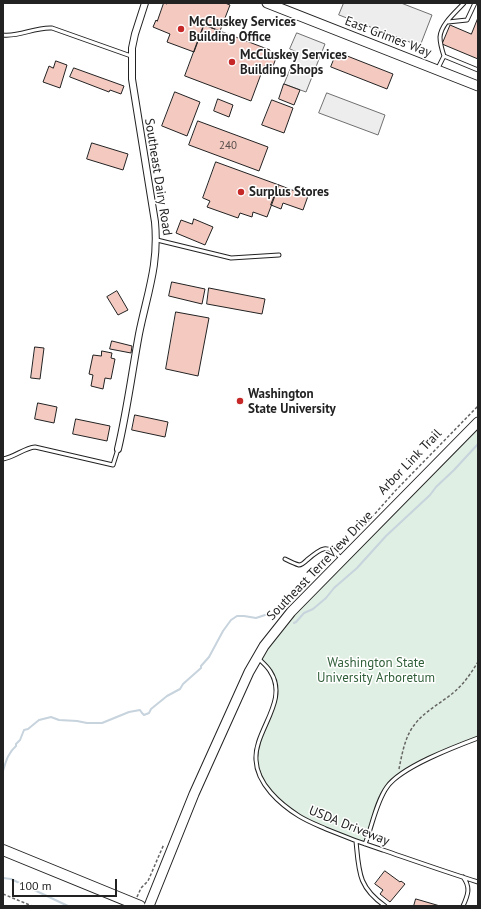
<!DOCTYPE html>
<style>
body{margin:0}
#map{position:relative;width:481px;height:909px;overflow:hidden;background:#fff;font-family:"PT Sans",sans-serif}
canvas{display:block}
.frame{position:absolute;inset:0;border:4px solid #222;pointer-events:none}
.scale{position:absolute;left:12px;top:879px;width:105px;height:18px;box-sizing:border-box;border:2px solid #222;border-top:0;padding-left:5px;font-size:12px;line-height:14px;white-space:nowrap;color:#222;-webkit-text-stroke:3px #fff;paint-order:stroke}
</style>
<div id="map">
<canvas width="481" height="909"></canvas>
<div class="frame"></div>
<div class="scale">100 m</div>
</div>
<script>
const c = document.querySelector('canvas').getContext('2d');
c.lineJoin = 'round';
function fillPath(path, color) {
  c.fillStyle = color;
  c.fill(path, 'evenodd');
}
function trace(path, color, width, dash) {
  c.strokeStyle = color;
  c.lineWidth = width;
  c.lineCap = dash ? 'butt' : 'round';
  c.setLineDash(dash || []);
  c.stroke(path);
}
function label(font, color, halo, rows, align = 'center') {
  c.font = font + ' "PT Sans",sans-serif';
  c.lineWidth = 3;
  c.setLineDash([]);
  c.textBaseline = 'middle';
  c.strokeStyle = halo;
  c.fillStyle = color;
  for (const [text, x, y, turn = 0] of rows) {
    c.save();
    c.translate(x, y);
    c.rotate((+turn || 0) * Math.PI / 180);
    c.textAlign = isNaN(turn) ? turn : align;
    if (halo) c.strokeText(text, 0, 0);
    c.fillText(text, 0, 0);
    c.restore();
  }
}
const green = new Path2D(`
 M478 422V738L412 767 392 781 380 802 365 844 312 823 289 809 265 785 256 760 257 746 277 695 271 671 257 657 264 646Z`);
fillPath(green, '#e0efe3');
trace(green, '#6f6f6f', 1);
const parking = new Path2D(`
 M344 3H401L432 15 420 46 339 15Z
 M297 33 325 44 306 92 284 84 297 52 290 49Z
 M327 93 385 115 378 135 319 113Z`);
fillPath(parking, '#ededed');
trace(parking, '#6f6f6f', 1);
trace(new Path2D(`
 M294 623 296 622 304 613 313 609 326 598 334 588 357 568 386 536 430 495 436 487 454 470 478 444
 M3 771C6 761 8 753 16 746V744L20 740 24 730 28 729 39 720 51 717 59 720 77 721 87 723H102L129 712 140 710 142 713 144 715 149 713 151 709 167 696 180 689 183 684 201 668V666L209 657 223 631 231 620 237 616H244L256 618 268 614
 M3 878 11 879 68 906`), '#c7d3dd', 2);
const building = new Path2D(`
 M164 3 167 4 168 3H225L230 5 220 31 204 25 194 52 167 42 170 34 153 27 156 20 157 21Z
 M478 18V59L442 44 450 25 471 34Z
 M204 25 270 50 268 55 276 58 272 69 264 66 251 101 185 76Z
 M337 52 393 74 387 89 331 67Z
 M56 61 67 65 60 88 43 82 49 66 53 68Z
 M74 68 124 86 121 94 110 90 109 92 70 77Z
 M284 84 300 90 294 105 279 99Z
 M175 92 200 102 187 136 162 126Z
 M218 99 233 105 229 117 214 111Z
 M272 100 293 108 284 133 262 125Z
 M198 121 268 147 259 171 189 145Z
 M92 143 128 154 123 170 87 159Z
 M216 162 279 185 267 217 253 212 252 217 240 213 238 218 207 207 210 201 203 198Z
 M279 185 308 196 303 210 283 203 281 209 271 205Z
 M194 219 213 227 205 245 176 233 181 220 192 224Z
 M172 282 205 289 202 304 169 296Z
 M209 288 265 299 262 314 207 304Z
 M117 291 128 310 118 315 107 297Z
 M176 312 209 318 198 376 166 369Z
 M112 341 132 346 131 353 110 349Z
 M35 347 44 348 40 379 31 378Z
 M102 351 112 353 111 358 115 359 111 379 105 378 103 389 91 386 93 375 89 374 93 355 101 356Z
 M38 403 57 407 54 423 35 419Z
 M135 415 168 422 165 437 132 430Z
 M76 419 110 426 107 441 73 434Z
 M385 871 400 882 401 881 405 884 390 902 380 894 383 890 375 884Z
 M416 899 440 906H414Z`);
fillPath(building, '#f3c9c0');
trace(building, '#222', 1);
const lane = new Path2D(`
 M448 22 467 20 475 3
 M3 35C20 37 34 27 52 28L131 56
 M444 56C442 50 440 43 440 37 441 24 456 12 464 3
 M438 68 444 56 478 70
 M157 240 231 258 279 255
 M3 459C15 457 24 448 35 447L113 465 118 449
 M285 559C289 561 295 564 299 565 302 565 305 562 307 560 321 548 327 543 341 558
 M258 658C262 662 267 666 270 671 290 701 254 730 256 760 257 784 280 804 299 816 307 821 317 825 326 829 345 837 364 844 383 850 415 861 446 872 478 882
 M356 841C359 872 358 887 385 906
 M365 844C372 827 376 802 387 787 401 767 454 747 478 738
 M463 877C471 887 468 895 463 906`);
const street = new Path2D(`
 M118 449C127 411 132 372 139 334 147 294 159 265 155 222L132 79V48L135 34 145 3`);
const secondary = new Path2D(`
 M267 3 478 86
 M149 906 194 794 249 672 264 646 291 612 478 422`);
const primary = new Path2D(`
 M3 850 140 906`);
trace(lane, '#222', 5);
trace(street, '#222', 8);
trace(secondary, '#222', 11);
trace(primary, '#222', 12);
trace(new Path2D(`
 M365 525 397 489 478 406
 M399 769C402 754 405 736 415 724 425 711 441 703 453 693 464 684 471 673 478 662
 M3 894 32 906
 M137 897 141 888 148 881 164 844`), '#646464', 1.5, [3, 2]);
trace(lane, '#fff', 3);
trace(street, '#fff', 6);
trace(secondary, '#fff', 9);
trace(primary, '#fff', 10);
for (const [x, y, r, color] of [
 [181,29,4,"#c62828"],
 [232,62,4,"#c62828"],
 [241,192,4,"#c62828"],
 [240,401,4,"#c62828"]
]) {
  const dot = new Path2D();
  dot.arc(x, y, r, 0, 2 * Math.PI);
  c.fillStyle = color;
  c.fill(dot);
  trace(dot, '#fff', 1.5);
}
label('11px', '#564c4a', null, [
 ["240",228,146]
]);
label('bold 13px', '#222', '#fff', [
 ["McCluskey Services",189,22],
 ["Building Office",189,37],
 ["McCluskey Services",240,55],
 ["Building Shops",240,70],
 ["Surplus Stores",249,192],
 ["Washington",248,394],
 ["State University",248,409]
], 'left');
label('13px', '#222', '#fff', [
 ["East Grimes Way",388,37,21],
 ["Southeast Dairy Road",158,177,81],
 ["Arbor Link Trail",410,462,-46],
 ["Southeast TerreView Drive",320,566,-46],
 ["USDA Driveway",349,826,22]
]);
label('13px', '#2f5e38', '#fff', [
 ["Washington State",376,663],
 ["University Arboretum",376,678]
]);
</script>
